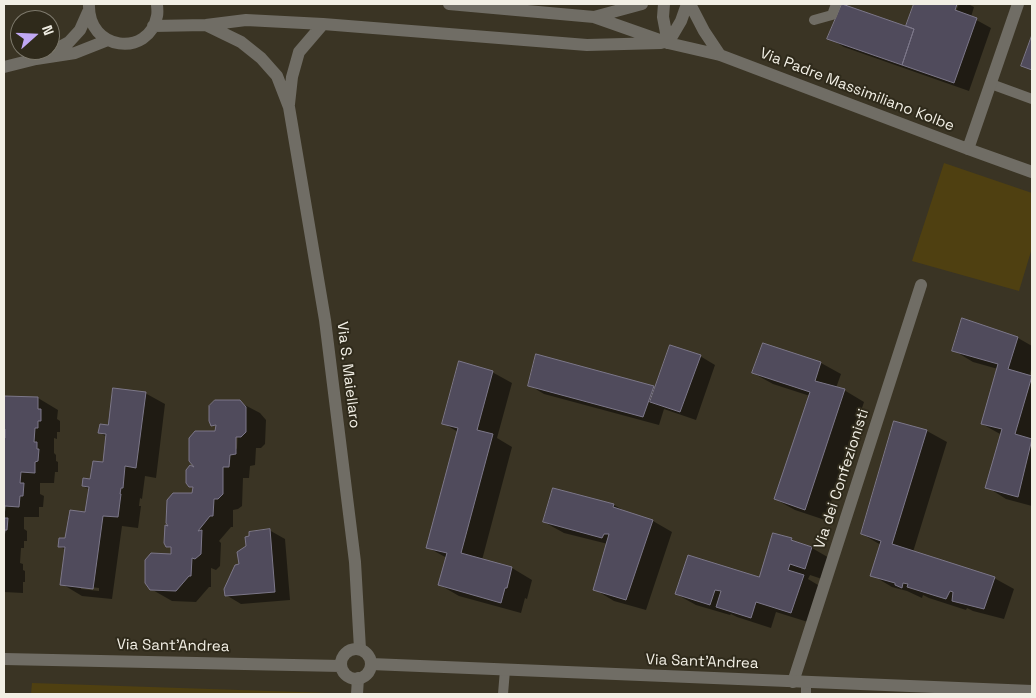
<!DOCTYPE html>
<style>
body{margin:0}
#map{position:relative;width:1036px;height:698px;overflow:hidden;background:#3a3424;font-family:"Space Grotesk",sans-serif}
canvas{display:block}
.frame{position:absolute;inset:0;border:5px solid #f2efe5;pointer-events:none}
.north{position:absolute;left:10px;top:10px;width:50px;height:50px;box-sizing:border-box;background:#2f2a1b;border:1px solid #7d796c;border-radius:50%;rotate:70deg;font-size:14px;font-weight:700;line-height:20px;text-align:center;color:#f2efe5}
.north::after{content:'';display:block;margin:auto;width:18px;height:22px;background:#c0a8f3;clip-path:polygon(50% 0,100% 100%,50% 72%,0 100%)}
</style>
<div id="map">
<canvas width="1036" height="698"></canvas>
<div class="frame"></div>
<div class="north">N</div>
</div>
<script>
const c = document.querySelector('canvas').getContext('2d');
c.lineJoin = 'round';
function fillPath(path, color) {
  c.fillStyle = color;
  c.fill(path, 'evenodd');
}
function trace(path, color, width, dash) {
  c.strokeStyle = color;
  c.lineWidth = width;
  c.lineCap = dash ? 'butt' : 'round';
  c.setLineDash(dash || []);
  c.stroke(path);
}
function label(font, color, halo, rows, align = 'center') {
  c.font = font + ' "Space Grotesk",sans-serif';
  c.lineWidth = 4;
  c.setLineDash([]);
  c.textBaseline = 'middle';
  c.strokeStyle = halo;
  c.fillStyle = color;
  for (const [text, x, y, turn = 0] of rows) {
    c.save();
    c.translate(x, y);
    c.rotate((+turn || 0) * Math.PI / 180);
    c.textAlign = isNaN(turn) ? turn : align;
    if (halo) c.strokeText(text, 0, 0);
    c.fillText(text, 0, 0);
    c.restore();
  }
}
fillPath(new Path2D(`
 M944 163 1032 193V248L1019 291 912 261Z
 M32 683 328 693V694H31Z`), '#4f4011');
fillPath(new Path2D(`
 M915 4H956L952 16 954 17 959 4H968L974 7 971 17 991 28 969 91 844 47 829 38 907 27Z
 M962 320 1018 338 1032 346V366L1029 377 1032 378V506L1006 499 987 487 1002 435 982 424 998 369 973 362 953 350Z
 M764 345 821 363 841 374 836 388 844 390 864 402 825 520 795 510 775 499 810 396 773 384 753 373Z
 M537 356 656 388 700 356 715 365 696 420 664 409 659 425 544 394 529 385Z
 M492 372 512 383 497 438 512 447 482 560 512 568 532 580 527 599 525 598 521 613 459 596 440 585 447 558 427 547 458 432 443 423Z
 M145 393 165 404 156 478 145 476 142 499 140 498 139 506H141L138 528 122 526 112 599 82 596 62 584 66 550 59 546 66 539 86 513 90 490 83 486 91 480 105 463 107 437 100 433 109 427ZM81 586 99 588V591L81 589Z
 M38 398 58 410 57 419 60 421V432H57V439L54 438V453L56 455V461L58 462V472H55L54 483H40V494L44 496 43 507H39V517H24V529L27 531V541H24V548H21L20 563 23 564V570L25 571V582H23V593L4 592V439H6V430L4 429V408Z
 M239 402 260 413 266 420 265 444 261 448H256L255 465 250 466 249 478H243L242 506 238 509 233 510V527H231L219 541 221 543 220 566 216 570 211 568V587H209L196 602 172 601 151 589 173 555V549L167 546 171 527 193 495 194 488 190 486 197 469 217 433V427L212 425ZM236 431H238L237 449 235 448Z
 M895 422 927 431 947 442 913 552 994 578 1014 589 1004 619 973 611 967 608 966 610 929 598 923 595 922 598 907 591 892 587 872 575 881 545 862 534Z
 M553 489 614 505 628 513 653 521 672 532 646 610 614 601 594 589 608 544 564 533 544 522Z
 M269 530 285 539 290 600 241 604 226 595 247 547Z
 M791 539 799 544 812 548 831 559 825 580 810 575 808 579 823 588 811 623 776 612 771 628 737 617 731 614 730 615 696 605 676 594 760 578Z`), '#0007');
const building = new Path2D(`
 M842 4 914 29 902 65 827 39Z
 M914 4H957L955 10 977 18 954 83 902 65 914 29 906 26Z
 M1032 35V70L1021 66Z
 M962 318 1018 337 1008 369 1032 376 1015 434 1032 439 1018 497 985 488 1002 429 981 424 998 364 952 351Z
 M763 343 821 362 815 381 845 389 805 510 774 499 810 392 752 373Z
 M670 345 701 355 680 412 650 402Z
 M536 354 654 386 643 417 528 386Z
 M459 361 493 371 477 430 493 434 461 553 512 567 507 588H505L501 603 438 585 447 553 426 548 458 428 442 424Z
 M113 388 146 392 136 468 125 466 123 488H121L120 494H121L118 517 103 516 93 589 60 585 65 547H58L59 538H65L70 510 85 512 89 487 82 486 83 478 90 479 93 461 103 462 106 434 98 433 100 424 108 425Z
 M4 396 38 397V409H41V421H38V428H35L34 442H37V449H39L38 461 35 462V473L21 472 20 483H24L23 496H20L19 507 5 506 4 518H8L7 530H5L4 538V438H5V429H4Z
 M215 400H240L246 407V432L241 437H236V454L230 455 229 467H223V494L218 499H214L213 516H210L198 531 202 530 201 554 195 559 192 558 191 576H189L176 591 150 590 145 583V560L151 553 171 554V547H166L164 543 165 525 168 526 166 523 167 500 173 493H192L193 487H189L186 483V470L190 465 194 467 189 461V438L195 431H215L216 425 211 426 209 421V406Z
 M894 421 927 430 892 544 995 577 984 609 952 601 953 592 950 591 946 599 907 587 908 584 903 583 902 588 895 585V583L870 576 881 541 861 534Z
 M553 488 614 504 613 507 653 520 626 600 593 590 609 534H604L602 538 543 522Z
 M270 529 275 592 225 596 224 589 235 565 239 564 237 552 246 546 245 537 249 536V532Z
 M773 533 792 538 791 540 812 547 805 569 790 564 788 570 804 575 791 613 756 602 751 618 716 607 721 591 715 590 710 605 675 594 688 555 759 577Z`);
fillPath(building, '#504b5c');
trace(building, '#7c7789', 1);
trace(new Path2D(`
 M814 20 832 15 836 4
 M991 84 1032 99
 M503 694 505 670
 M806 694V682`), '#706d65', 10);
trace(new Path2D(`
 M89 4C87 51 149 58 157 16 158 12 157 7 157 4
 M449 4 594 17 668 43 720 55 968 149 1032 172
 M664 4 663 17 668 43
 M690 4 704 31 720 55
 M594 17 642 4
 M206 25 241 42 261 58 277 76 289 107 325 320 355 562 360 649
 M153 26 206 25 246 20 323 24 587 45 661 43
 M668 43 681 21 687 4
 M45 55 69 42 80 30 88 12
 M4 67 36 59 75 53 108 40
 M289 104 292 77 299 52 323 24
 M968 149 1018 4
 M793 682 921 285
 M357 694 358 678`), '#706d65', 12);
trace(new Path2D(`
 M341 664a15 15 0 1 1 30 0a15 15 0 1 1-30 0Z
 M4 659 341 666
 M371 664 1032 691`), '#706d65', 12);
label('15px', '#f2efe5', '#2f2a1b', [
 ["Via Padre Massimiliano Kolbe",857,90,21],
 ["Via S. Maiellaro",348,375,83],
 ["Via dei Confezionisti",842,479,-72],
 ["Via Sant'Andrea",173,646,1],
 ["Via Sant'Andrea",702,662,2]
]);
</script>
